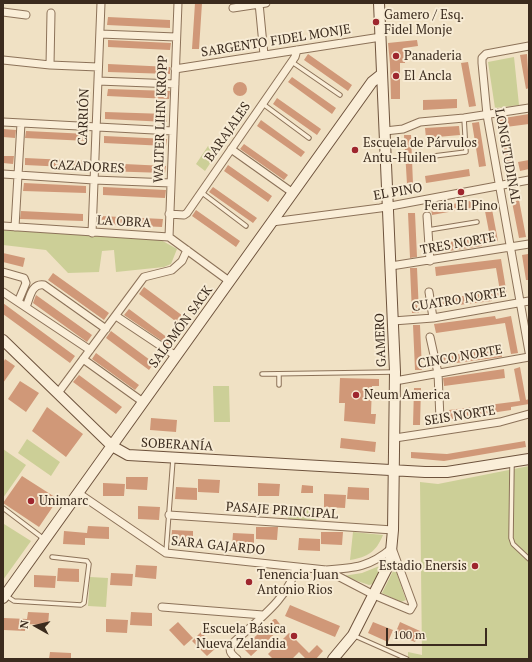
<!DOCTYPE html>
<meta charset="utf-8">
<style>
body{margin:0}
#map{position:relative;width:532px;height:662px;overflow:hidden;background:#f0e1c4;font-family:"PT Serif",serif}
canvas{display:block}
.frame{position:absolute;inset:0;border:4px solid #3b2b1e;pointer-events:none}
.north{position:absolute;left:16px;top:606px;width:40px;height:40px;-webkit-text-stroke:3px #f7ebd4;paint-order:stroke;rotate:278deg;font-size:11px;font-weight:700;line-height:16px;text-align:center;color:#3b2b1e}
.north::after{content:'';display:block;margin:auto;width:14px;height:18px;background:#3b2b1e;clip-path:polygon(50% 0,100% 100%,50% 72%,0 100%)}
.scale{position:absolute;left:386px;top:628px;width:101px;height:18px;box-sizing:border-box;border:2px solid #3b2b1e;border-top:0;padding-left:5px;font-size:12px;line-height:14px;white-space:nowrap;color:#3b2b1e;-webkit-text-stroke:3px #f7ebd4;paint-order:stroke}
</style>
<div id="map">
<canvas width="532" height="662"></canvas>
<div class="frame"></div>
<div class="north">N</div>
<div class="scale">100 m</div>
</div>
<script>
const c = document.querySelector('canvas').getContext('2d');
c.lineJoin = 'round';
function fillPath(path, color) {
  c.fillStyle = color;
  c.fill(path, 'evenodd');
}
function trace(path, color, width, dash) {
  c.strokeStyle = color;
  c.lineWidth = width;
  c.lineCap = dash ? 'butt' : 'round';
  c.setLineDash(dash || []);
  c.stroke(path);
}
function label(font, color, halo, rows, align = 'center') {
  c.font = font + ' "PT Serif",serif';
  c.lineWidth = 4;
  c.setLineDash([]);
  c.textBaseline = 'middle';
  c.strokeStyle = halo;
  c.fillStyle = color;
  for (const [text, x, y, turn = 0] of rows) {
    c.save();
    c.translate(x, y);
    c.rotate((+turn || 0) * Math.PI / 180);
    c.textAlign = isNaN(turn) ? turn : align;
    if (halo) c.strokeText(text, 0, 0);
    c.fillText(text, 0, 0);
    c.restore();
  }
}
fillPath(new Path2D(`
 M514 57 519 105 495 108 488 62Z
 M208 146 217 153 205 171 196 164Z
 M3 230 161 240 177 249 171 264 164 267 116 272 114 250 102 251 99 272 68 273 46 250 3 245Z
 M213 386H229L230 422H214Z
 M27 439 60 462 51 476 18 453Z
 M3 449 26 465 3 498Z
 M529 466V659H408V652L422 655 420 482 438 484Z
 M289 507 317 509 316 525 288 523Z
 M4 524 31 541 3 580V525Z
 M353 532 383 535C376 552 368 557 350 560Z
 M382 565 373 584 369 585 343 576 362 573Z
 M393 571H396L406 600 401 602 382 593Z
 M90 577 108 578 106 607 88 606Z`), '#cccf97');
fillPath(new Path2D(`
 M195 3H202L199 49H192Z
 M108 17 170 20V28L107 25Z
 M108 40 171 43 170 50 108 47Z
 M417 40 418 46 404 48 405 63H400V99H391L390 64 388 43Z
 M308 54 352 85 348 91 304 60Z
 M527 54 529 88 526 89 520 55Z
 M468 62 476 106 469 107 461 63Z
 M108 64 170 67V74L108 72Z
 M292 77 336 108 332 114 288 82Z
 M233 89a7 7 0 1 1 14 0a7 7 0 1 1-14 0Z
 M108 89 170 91 169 99 107 96Z
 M277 98 321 129 317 135 273 104Z
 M457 99V108L423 110V100Z
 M105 112 167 114V122L105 119Z
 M529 114V124L506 127 512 162 506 163 498 119Z
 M261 120 305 152 301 157 257 126Z
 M479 122 486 166 479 167 472 123Z
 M459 126 460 135 426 138 425 128Z
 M3 129 16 130 15 138 3 137Z
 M26 131 88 134V141L25 138Z
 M404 135H411L413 184H407Z
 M104 136 167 139 166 146 104 143Z
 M244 144 288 175 284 180 240 149Z
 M3 156H14L13 164 3 163Z
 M25 158 88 161 87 168 25 165Z
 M529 160V169L520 171 518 162Z
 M103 163 166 166 165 173 103 171Z
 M228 165 272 196 268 202 224 171Z
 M469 169 470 176 426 183 425 176Z
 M24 183 86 186V193L23 191Z
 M103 187 166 190 165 198 103 195Z
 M213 187 257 218 253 223 209 192Z
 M475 200 476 207 432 215 431 208Z
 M519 200 526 237 519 238 512 202Z
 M491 204 498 241 482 244V246L442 252 441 243 490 237 484 206Z
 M196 210 240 241 236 247 192 216Z
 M21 211 83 214V221L20 219Z
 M408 213H415L417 257 410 258Z
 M100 216 163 219 162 227 100 224Z
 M3 253 25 258 23 267 3 262Z
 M528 254 529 280H526L522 255Z
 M501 259 507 295 492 298V301L442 307 441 299 500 291 496 268 436 276 435 267Z
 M410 268H417L419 313H412Z
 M53 273 109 313 104 320 48 280Z
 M144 287 187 319 182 326 139 294Z
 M36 295 92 335 87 342 33 303Z
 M3 303 75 356 70 363 3 314Z
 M129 309 172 341 168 345 124 315Z
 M495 316 496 319 511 316 518 353 511 354 505 323 436 333 434 324Z
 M413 325H420L422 370H415Z
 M111 331 154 363 149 370 106 338Z
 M501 348 502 357 441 365 440 357Z
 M96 353 139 385 135 390 92 359Z
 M5 359 15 366 3 383V363Z
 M520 367 526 400 529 399V404L511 407V410L451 419 449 410 520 401 514 369Z
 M504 369 505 378 444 386 443 378Z
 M79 375 122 407 116 414 73 382Z
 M340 378 379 379V386H372L371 414H376L375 424 344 421 345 403H339Z
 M20 381 39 393 26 412 8 399Z
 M414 388H421L420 425H413Z
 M47 407 83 434 66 457 32 431Z
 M151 418 177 420 176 432 150 430Z
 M341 438 376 442 375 452 340 448Z
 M525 441 526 447 444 461 411 458V452L447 454Z
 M22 476 58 499 39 527 3 503Z
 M126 477H148L147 490 126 489Z
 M198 479 220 480 219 493 198 492Z
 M103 483 125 484 124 496H103Z
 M258 483 280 484 279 496H258Z
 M302 485 313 486V493H301Z
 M176 487 197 488V500L175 499Z
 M348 487 369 488V500L347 499Z
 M324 494 346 495 345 508 324 507Z
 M138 506 160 507 159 520 138 519Z
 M88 526 109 527V539L85 538V545L63 544 64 531 87 533Z
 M256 527H278L277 540 256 539Z
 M172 530 193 531V543L171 542Z
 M321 532H343L342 545 321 544Z
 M233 533 254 534V546H232Z
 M299 538 320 539V551L298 550Z
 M136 565 157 566 156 579 135 577Z
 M58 568 79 569V582L57 581Z
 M111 573 133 574 132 586 110 585Z
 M34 575 56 576 55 588 34 587Z
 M290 605 340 626 335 637 285 616Z
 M28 612 49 613 48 625 25 624V631L4 630V618L27 619Z
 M131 612 152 613V626L130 625Z
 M106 619 128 620 127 633 106 632Z
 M274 619H276L282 627 251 656 243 648Z
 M178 622 193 638 184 646 169 630Z
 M373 622 393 630 388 642 368 633Z
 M400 622 420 631 415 642 395 634Z
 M201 632 216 648 207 656 192 641Z
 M289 633 309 653 317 645 323 651 316 659H306L299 652 292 659H273L268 654Z
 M50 652 71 653V659H49Z`), '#d09878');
const lane = new Path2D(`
 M292 62 340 95
 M263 104 309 138
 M434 156 466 152 464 118
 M201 192 246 226
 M428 230 477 222
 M262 374 394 372
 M279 374V385
 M512 464 511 538 513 544 529 559
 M3 508 44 539
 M166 552 173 459
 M5 595 14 601 81 605 84 603 89 564 87 561 52 557
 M355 636 407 659`);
const street = new Path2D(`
 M259 3 264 55
 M233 8 266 3
 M3 12 26 15
 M100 34 176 37
 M529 46 486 54 482 58V63L487 115 529 352
 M3 60 50 65 98 67
 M50 65 51 13
 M175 69 381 37
 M98 81 175 84
 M3 122 173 131
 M385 131 403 129 420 122 464 118 529 108
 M231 149 293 193
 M3 174 94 180 171 183
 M169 214 184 215 187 213 295 57 297 50
 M427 216 430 261
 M272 222 380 208 529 180
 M3 226 169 237 229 281
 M15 227 21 123
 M92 233 101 3
 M169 237 178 3
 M391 266 529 244
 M3 272 24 278 26 283 18 302
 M3 292 90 350
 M429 292 433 318
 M26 307C30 298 31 283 44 285L106 329
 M116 316 176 356
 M393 321 433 318 529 301
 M430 337 438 373 440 419
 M83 359 143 402
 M395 381 529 357
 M58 393 144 277 172 270 182 261 187 250
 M395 438 500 422 529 414
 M78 493 166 553 326 570C355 568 370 567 392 548L413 605 410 610 374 595 326 570
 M169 515 393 530
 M162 607 263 615
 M237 659C231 654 228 651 232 644 255 622 289 599 296 567`);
const secondary = new Path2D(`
 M3 340 112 446 128 455 425 472H447L529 459
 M3 598 372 82 382 74
 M333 659 353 635 390 562 393 530 395 372 379 3`);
trace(lane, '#8c7259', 5.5);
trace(street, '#8c7259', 9);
trace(secondary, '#6e533d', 12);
trace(lane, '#faeed8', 3.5);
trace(street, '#faeed8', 7);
trace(secondary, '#faeed8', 10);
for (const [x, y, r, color] of [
 [376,22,4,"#9e262e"],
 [396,56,4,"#9e262e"],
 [396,76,4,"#9e262e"],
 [355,150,4,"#9e262e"],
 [461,192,4,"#9e262e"],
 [356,395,4,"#9e262e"],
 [31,501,4,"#9e262e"],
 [475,566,4,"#9e262e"],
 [249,582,4,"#9e262e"],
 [294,636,4,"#9e262e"]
]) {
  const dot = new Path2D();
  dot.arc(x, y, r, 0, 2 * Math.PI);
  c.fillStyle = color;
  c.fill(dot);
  trace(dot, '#f7ebd4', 1.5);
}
label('13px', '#3b2b1e', '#f7ebd4', [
 ["Gamero / Esq.",384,15],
 ["Fidel Monje",384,30],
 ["Panaderia",404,56],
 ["El Ancla",404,76],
 ["Escuela de Párvulos",363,143],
 ["Antu-Huilen",363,158],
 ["Feria El Pino",461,206,"center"],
 ["Neum America",364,395],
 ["Unimarc",39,501],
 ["Estadio Enersis",467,566,"right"],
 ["Tenencia Juan",257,575],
 ["Antonio Rios",257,590],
 ["Escuela Básica",286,629,"right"],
 ["Nueva Zelandia",286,644,"right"]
], 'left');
label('13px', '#3b2b1e', '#f7ebd4', [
 ["SARGENTO FIDEL MONJE",276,41,-9],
 ["CARRIÓN",84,117,-88],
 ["WALTER LIHN KROPP",161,119,-88],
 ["BARAJALES",228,132,-55],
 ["LONGITUDINAL",507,156,80],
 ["CAZADORES",87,167,3],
 ["EL PINO",398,192,-10],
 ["LA OBRA",124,222,3],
 ["TRES NORTE",458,244,-10],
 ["CUATRO NORTE",459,300,-9],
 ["SALOMÓN SACK",181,327,-54],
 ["GAMERO",381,340,-92],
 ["CINCO NORTE",460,357,-10],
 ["SEIS NORTE",460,416,-9],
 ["SOBERANÍA",177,445,3],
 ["PASAJE PRINCIPAL",282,511,4],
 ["SARA GAJARDO",218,546,6]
]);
</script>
